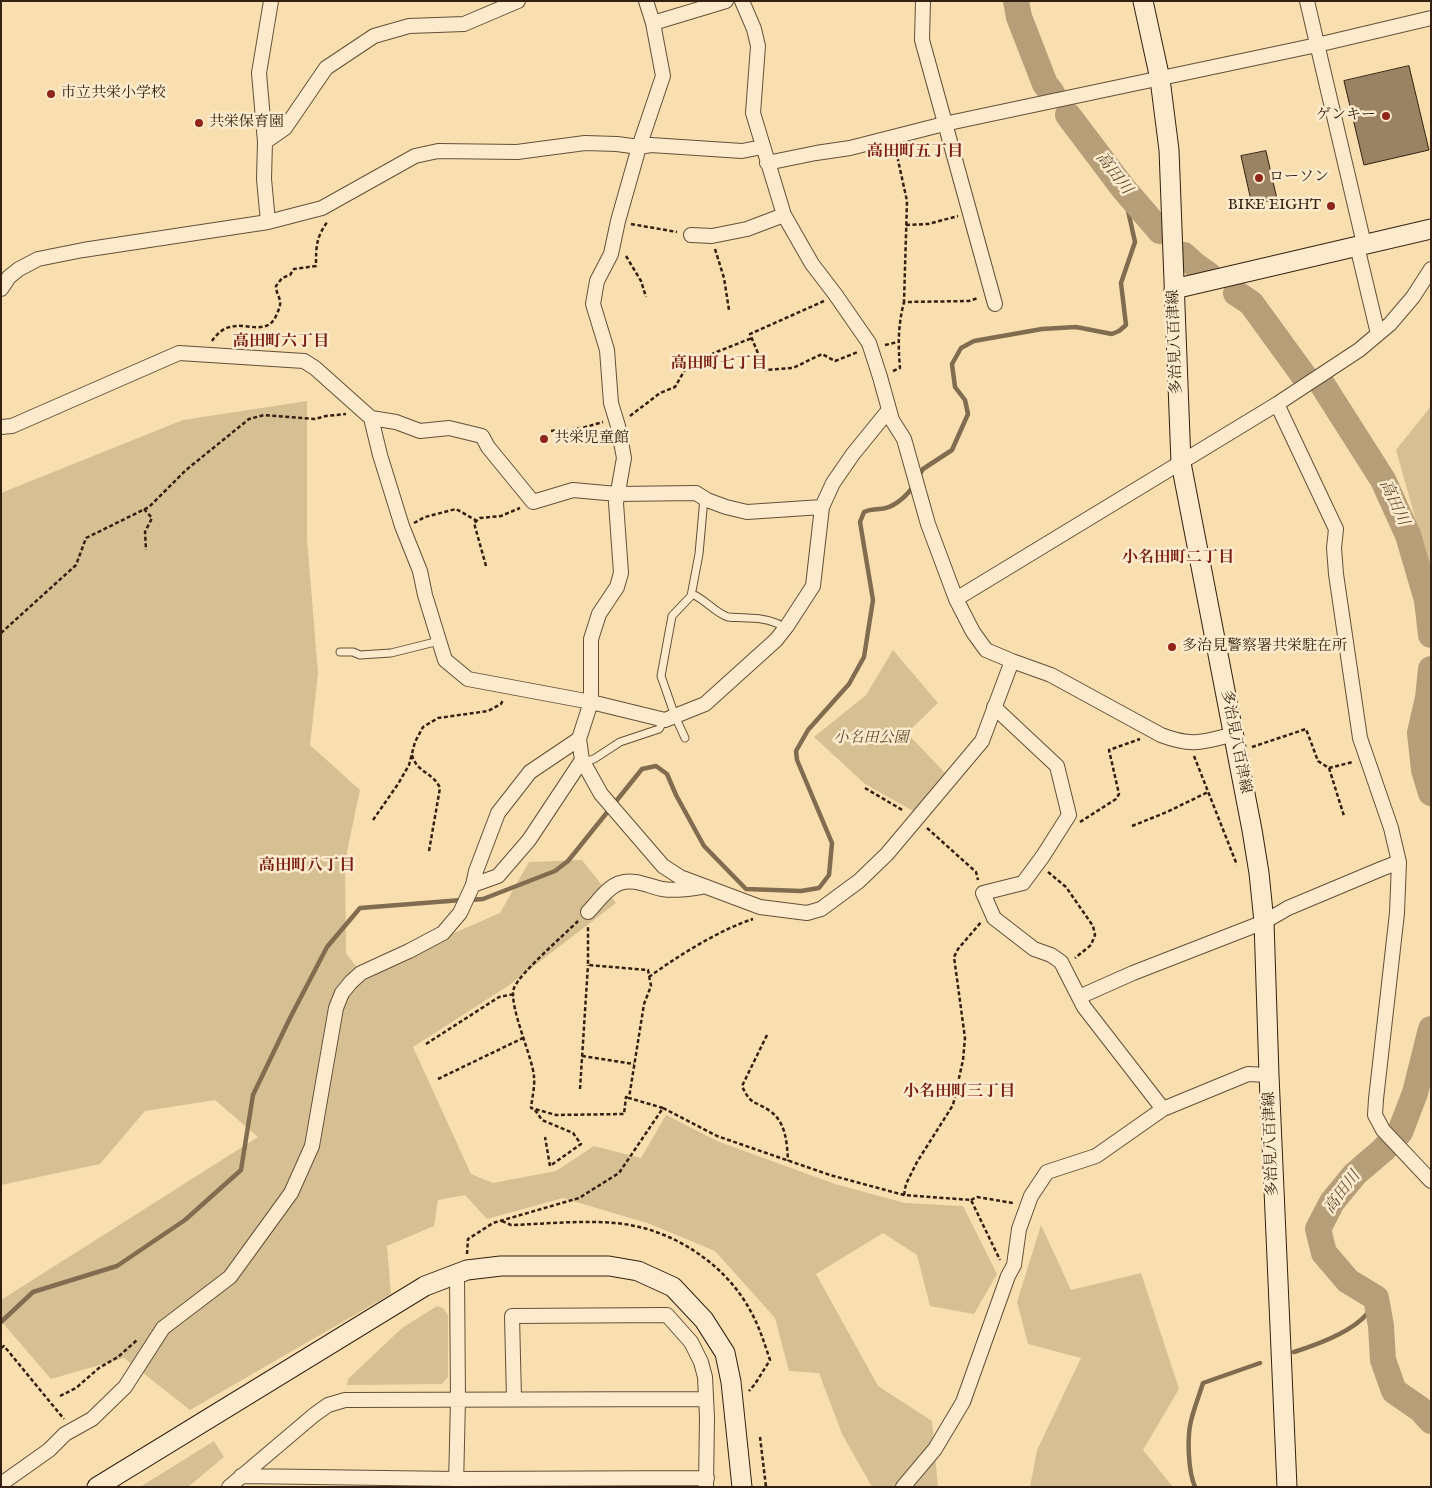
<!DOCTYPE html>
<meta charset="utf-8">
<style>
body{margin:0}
#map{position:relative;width:1432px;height:1488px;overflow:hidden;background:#f9dfaf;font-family:"IM FELL English",serif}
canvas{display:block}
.frame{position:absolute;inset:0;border:2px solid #332011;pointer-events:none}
</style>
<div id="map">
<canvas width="1432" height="1488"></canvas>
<div class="frame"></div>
</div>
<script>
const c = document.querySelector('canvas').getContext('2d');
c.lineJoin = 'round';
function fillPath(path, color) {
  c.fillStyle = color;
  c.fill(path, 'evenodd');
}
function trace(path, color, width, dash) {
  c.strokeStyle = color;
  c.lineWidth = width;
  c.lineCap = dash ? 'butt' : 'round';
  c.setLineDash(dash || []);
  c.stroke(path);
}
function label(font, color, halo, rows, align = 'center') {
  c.font = font + ' "IM FELL English","Noto Serif JP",serif';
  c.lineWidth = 5;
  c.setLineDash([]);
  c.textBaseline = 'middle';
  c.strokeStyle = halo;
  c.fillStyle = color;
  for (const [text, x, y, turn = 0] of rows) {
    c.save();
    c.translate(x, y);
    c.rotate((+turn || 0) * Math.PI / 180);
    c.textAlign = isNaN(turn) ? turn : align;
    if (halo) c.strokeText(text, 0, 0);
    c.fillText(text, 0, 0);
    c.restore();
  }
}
fillPath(new Path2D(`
 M307 401V539L318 673 310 745 360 790 345 861 346 953 366 980 447 936 500 913 529 862 582 860 616 903 508 986 413 1047 471 1174 493 1183 556 1171 594 1146 641 1158 666 1115 717 1141 835 1184 905 1203 963 1206 997 1274 974 1314 930 1306 917 1255 883 1233 816 1274 878 1386 932 1421 938 1487H872L842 1434 819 1373 789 1371 775 1318 715 1251 650 1224 563 1198 487 1219 465 1195 438 1200 434 1226 387 1246 391 1294 190 1410 124 1358 51 1379 1 1321V1300L258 1137 215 1100 145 1111 100 1164 1 1185V493L183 420Z
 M1431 406V606L1422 542 1396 450Z
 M893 650 938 703 907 733 947 775 915 812 865 784 814 737 866 695Z
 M1041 1225 1071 1290 1141 1273 1179 1389 1143 1450 1173 1487H1030L1037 1450 1081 1358 1028 1344 1017 1302Z
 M437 1306 443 1308 448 1315V1377L442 1384 347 1385 348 1379 402 1328Z
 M214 1441 224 1457 188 1487H140Z`), '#d7bf94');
trace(new Path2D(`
 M919 476 923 469 952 450 968 414 965 400 955 387 952 364 961 348 974 341 1042 329 1076 327 1112 334 1119 331 1126 325 1121 283 1135 242 1123 188
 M470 900 483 899 555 871 568 861 642 769 656 766 667 774 676 795 704 846 746 889 801 891 819 888 829 875 832 843 797 760 796 751 808 730 849 684 864 657 873 600 860 522 864 512C870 509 873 510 879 509 893 509 907 496 914 485
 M1 1322 33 1292 117 1266 185 1220 241 1170 253 1095 290 1018 327 947 360 908 462 900
 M1294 1352C1316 1345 1351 1332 1366 1315 1370 1310 1373 1303 1376 1298
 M1195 1487C1188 1471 1187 1437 1191 1421 1194 1408 1199 1396 1203 1383L1260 1363`), '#826c4f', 4.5);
trace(new Path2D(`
 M1016 1 1019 17 1045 84 1052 93
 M1068 115 1123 188 1160 231
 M1184 255 1195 265 1209 275
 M1236 293 1251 303 1304 376
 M1322 384 1383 480 1408 535 1427 600 1431 635
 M1431 669 1428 698 1420 733 1424 770 1431 793
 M1431 1029 1415 1093 1400 1132 1383 1150 1355 1174 1332 1202 1318 1229 1324 1253 1348 1281 1376 1298 1381 1326 1383 1360 1394 1391 1420 1409 1431 1421`), '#b69e79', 26);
const building = new Path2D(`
 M1409 66 1429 150 1364 165 1344 81Z
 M1266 151 1277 199 1252 205 1241 156Z`);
fillPath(building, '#9a8363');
trace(building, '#332011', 1);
const lane = new Path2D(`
 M692 594C705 599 715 613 728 617 735 618 741 617 748 618 761 618 775 621 786 628
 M340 652H353L360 655 391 653 439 641
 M685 738 675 716 661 676 672 616 691 596 699 554 704 498
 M583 762 594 759 620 742 659 729 664 720`);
const street = new Path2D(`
 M646 1 653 23 663 76 639 147 618 221 611 254 597 281 593 304 607 350 611 403 618 426 624 458 616 503 621 573 617 587 599 614 591 639V702L579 739 582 760 601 794 663 866 680 877 760 907 807 913 821 909 859 881 887 854 982 741 1012 661
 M742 1 754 29 758 46 753 113 784 215 812 264 835 294 869 343 880 377 892 420 904 439 928 524 956 599 973 632 986 650 1012 661 1051 675 1161 735C1192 747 1203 742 1234 734
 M923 1 922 40 995 304
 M1307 1 1364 244
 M653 23 726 1
 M265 142 285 128 326 68 374 36 409 26 464 24 518 1
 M767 163 816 153 850 148 944 124 1317 45 1431 18
 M268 222 264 179 265 142 259 73 271 1
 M691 235 712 236 747 229 784 215
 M1357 246 1378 334
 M1 289 9 277 19 269 38 259 83 250 268 222 322 208 415 156 438 151 517 152 585 143 617 144 639 147 651 145 742 151 762 147
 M1277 404 1336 529 1334 548 1336 574 1360 738 1391 828 1399 862 1397 913 1376 1099 1375 1115 1383 1130 1431 1181
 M371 418 396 422 420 431 449 428 482 436 488 447 533 502 573 490 617 494 696 493 707 500 726 507 747 512 822 507
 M1 427 12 426 179 353 304 361 315 368 371 418 380 455 402 526 420 571 425 595 445 660 468 679 591 702 665 720 705 704 776 640 787 626 813 586 822 507 833 483 853 454 888 411
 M956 599 1277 404 1359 350 1390 324 1413 297 1431 269
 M994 707 1057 766 1069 815 1043 856 1023 883 983 893 994 918 1034 949 1051 955 1061 962 1084 1007 1163 1109
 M473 885 476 871 498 813 530 772 579 739
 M588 912C597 903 607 887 620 883 634 878 648 886 662 889 675 891 688 889 701 887
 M1079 997 1133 973 1264 922 1288 908 1381 869 1399 862
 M514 1399 512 1316 667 1315 691 1342 701 1362 705 1377 707 1417 706 1486
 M241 1476 456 1479 707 1478
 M1 1484 49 1450 65 1434 92 1419 125 1387 163 1328 230 1277 291 1193 312 1146 336 1008 342 993 351 982 361 973 409 951 443 933 460 913 473 885 498 876 529 840 582 760
 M229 1487 314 1415 328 1405 345 1400 706 1399
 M456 1487 458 1399 457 1274
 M903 1487 935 1449 963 1402 1008 1276 1014 1265 1019 1229 1031 1196 1047 1172 1096 1156 1163 1109 1248 1074 1269 1075`);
const secondary = new Path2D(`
 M1143 1 1160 79 1169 150 1181 463 1252 830 1259 873 1264 922 1269 1075 1287 1487
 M1174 289 1431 229
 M97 1487 425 1286 467 1270 501 1266H609L638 1271 673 1287 704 1320 725 1353 731 1382 742 1487`);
trace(lane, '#645038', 9);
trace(street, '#645038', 16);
trace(secondary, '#332011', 21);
trace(new Path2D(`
 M896 151 907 201 904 302
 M631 224 677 232
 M906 225 928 224 958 216
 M715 249 724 278 729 310
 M626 256 641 281 646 297
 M824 301 750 334 765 370 793 368 822 354 835 361 858 352
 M212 341C216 335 223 328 230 327 246 322 267 336 276 316 278 311 281 306 280 301 279 296 276 292 276 286L282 278 290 275 294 269 316 266C316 247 316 237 328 221
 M885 345 898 342
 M893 371 900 368C898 345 898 325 904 302L969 301 978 298
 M630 416 660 393 675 387 686 368 714 353 752 338
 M551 431 582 428 603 422
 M144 509 152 518 145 532 146 550
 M414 523 425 517 456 509 477 521
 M486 566 474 523 480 518 501 516 520 508
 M1 633 76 565 86 538 149 507 186 470 249 419 264 415 315 419 326 416 346 414
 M1252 747 1306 729 1318 761 1329 768 1353 762
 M412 755C417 773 433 772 440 788L429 851
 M1194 756 1237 865
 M1329 768 1344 816
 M865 788 904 811
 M373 820 398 784 409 765 415 742 423 727 438 718 488 711 501 704 503 700
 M1080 822 1116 799 1119 794 1109 750 1140 739
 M1132 826 1167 812 1208 792
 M927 828 976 872 978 880
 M1048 872 1066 887 1093 926 1095 935 1091 945 1075 958
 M578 921C564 935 520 973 514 988 508 1005 533 1058 534 1077 535 1087 532 1098 531 1108L556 1115 624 1114 626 1097 629 1098
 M649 977C676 957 721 929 753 919
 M767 1035 742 1086C751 1106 754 1100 770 1111 786 1122 787 1143 788 1161
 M426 1044 499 997 514 994
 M582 1056 634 1064
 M438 1079 523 1038
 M580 1089 588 965
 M663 1108 717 1136 830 1175 904 1195 971 1200 1000 1260
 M535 1110 542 1120 573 1133 581 1144 550 1166 545 1137
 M904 1195 906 1184 917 1162 953 1105 963 1060 965 1038 954 957 958 949 982 921
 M971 1200 977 1197 1013 1203
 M502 1221 511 1225C545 1224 580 1220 614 1223 669 1227 724 1262 750 1310 759 1326 764 1342 770 1360L755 1384 749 1391
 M467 1254 468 1239 493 1223 579 1198 619 1173 663 1108 629 1098 644 1004 651 986 648 970 588 965V925
 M1 1348 4 1346 64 1419
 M60 1396 76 1388 99 1368 118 1357 137 1340
 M760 1437 766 1487`), '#332011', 2.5, [4, 2.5]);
trace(lane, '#fbeacb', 7);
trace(street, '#fbeacb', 14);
trace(secondary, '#fbeacb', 19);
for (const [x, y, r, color] of [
 [51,94,5,"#8f2418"],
 [1386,116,5,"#8f2418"],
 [199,123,5,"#8f2418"],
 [1259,178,5,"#8f2418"],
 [1331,206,5,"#8f2418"],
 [544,439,5,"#8f2418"],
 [1172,647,5,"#8f2418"]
]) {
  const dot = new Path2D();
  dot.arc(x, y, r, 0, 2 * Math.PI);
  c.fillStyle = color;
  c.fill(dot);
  trace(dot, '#fbeacb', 2);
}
label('15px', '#332011', '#fbeacb', [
 ["市立共栄小学校",61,94],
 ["ゲンキー",1376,116,"right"],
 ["共栄保育園",209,123],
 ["ローソン",1269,178],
 ["BIKE EIGHT",1321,206,"right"],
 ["共栄児童館",554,439],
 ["多治見警察署共栄駐在所",1182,647]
], 'left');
label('15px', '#332011', '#fbeacb', [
 ["多治見八百津線",1176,342,-92],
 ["多治見八百津線",1235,742,79],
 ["多治見八百津線",1272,1144,-92]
]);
label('italic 15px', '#5c4832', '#fbeacb', [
 ["小名田公園",871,739]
]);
label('bold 16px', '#7a1f14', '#fbeacb', [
 ["高田町五丁目",915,153],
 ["高田町六丁目",281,343],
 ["高田町七丁目",719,365],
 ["小名田町二丁目",1178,559],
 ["高田町八丁目",307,867],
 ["小名田町三丁目",959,1093]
]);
label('italic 16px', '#614c35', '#fbeacb', [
 ["高田川",1113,174,52],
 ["高田川",1393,503,65],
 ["高田川",1343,1193,-53]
]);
</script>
